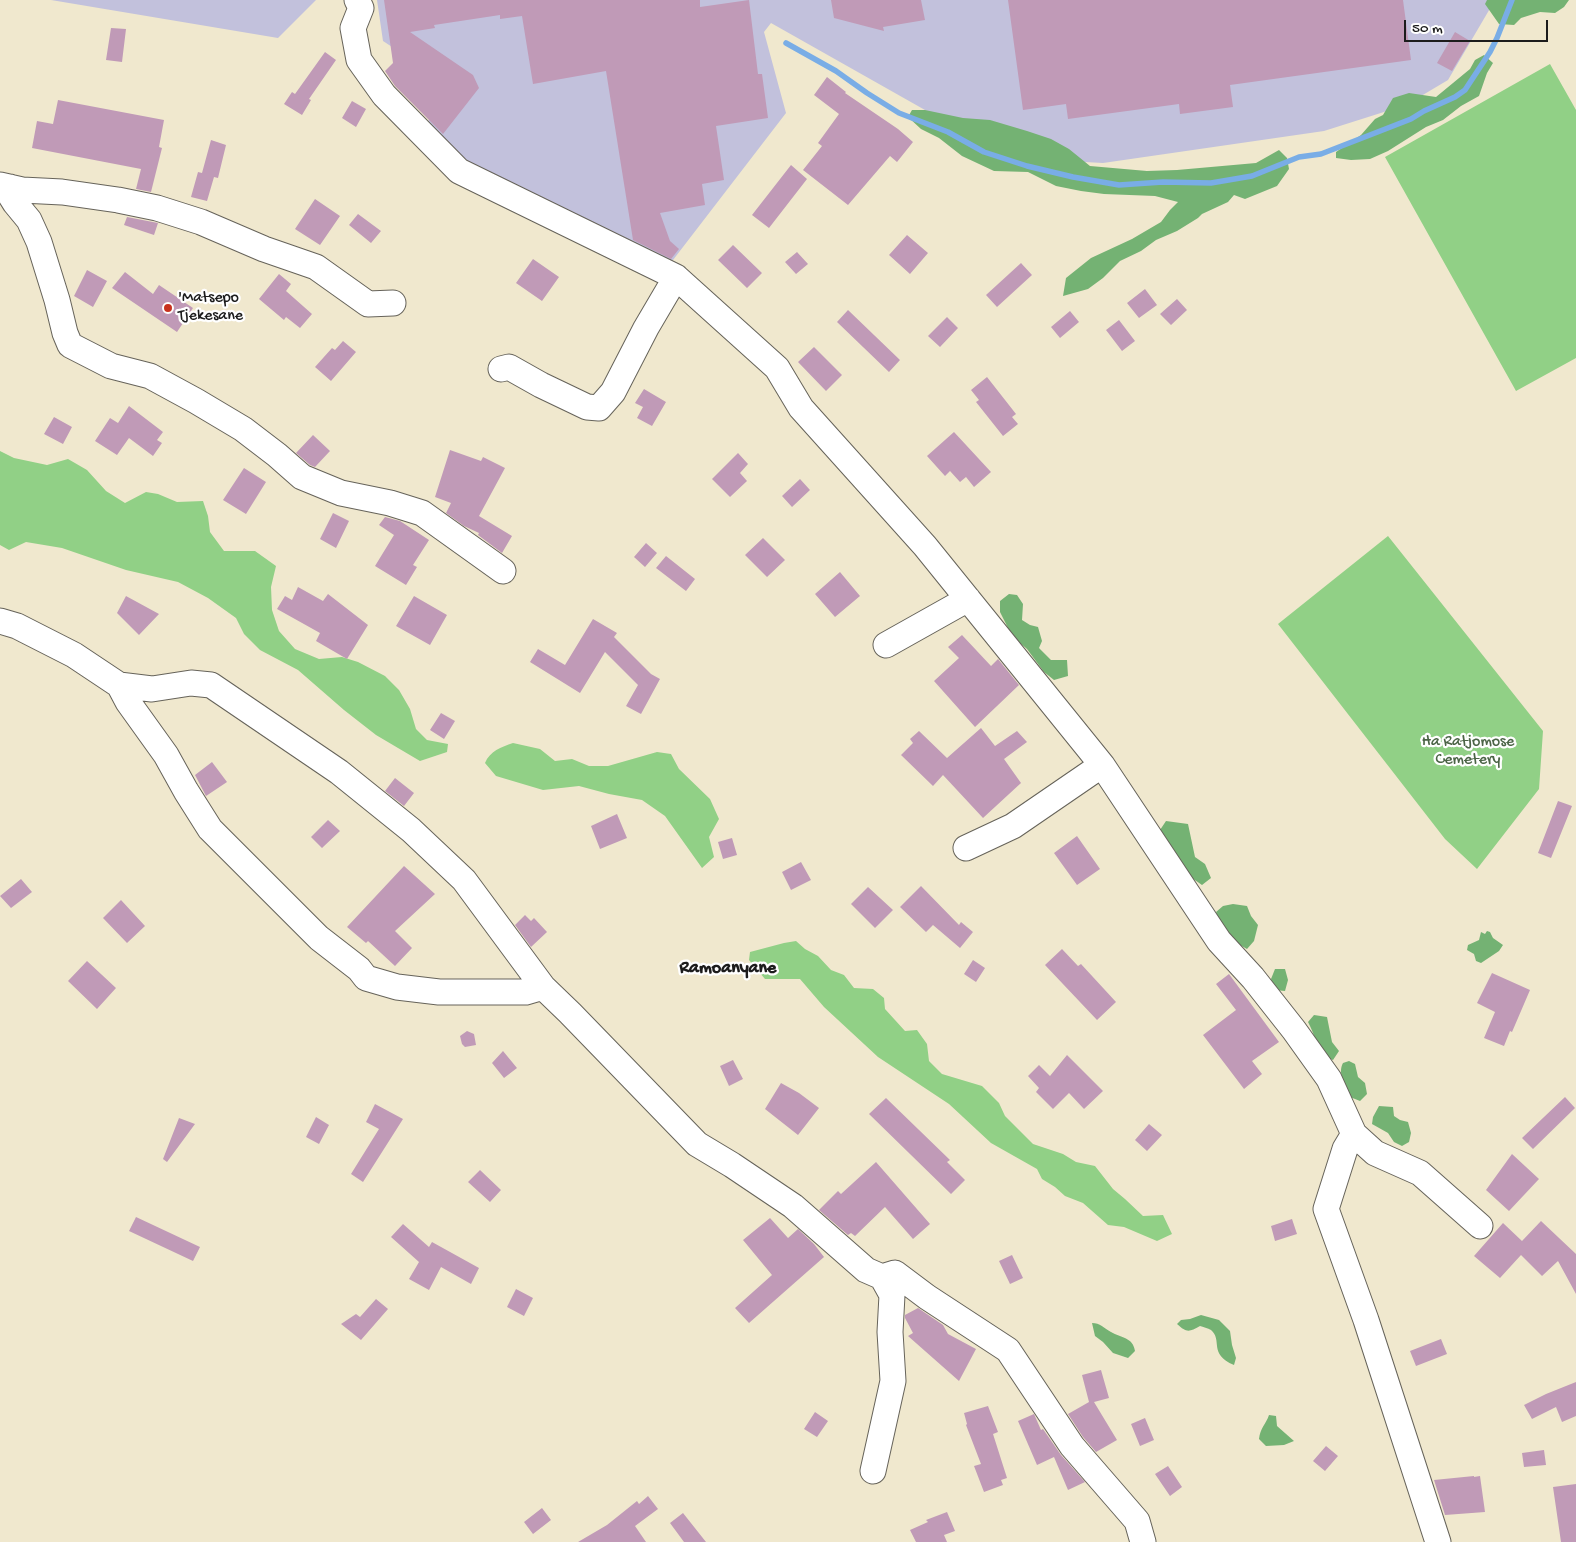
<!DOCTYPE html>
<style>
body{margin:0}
#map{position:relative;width:1576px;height:1542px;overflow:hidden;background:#f0e8ce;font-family:"Gochi Hand",sans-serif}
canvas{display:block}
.scale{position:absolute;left:1404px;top:20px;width:144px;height:22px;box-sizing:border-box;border:2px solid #1c1c1c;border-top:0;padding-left:6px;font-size:15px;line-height:18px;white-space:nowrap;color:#1c1c1c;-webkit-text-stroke:4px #fff;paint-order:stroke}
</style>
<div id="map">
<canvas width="1576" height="1542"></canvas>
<div class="scale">50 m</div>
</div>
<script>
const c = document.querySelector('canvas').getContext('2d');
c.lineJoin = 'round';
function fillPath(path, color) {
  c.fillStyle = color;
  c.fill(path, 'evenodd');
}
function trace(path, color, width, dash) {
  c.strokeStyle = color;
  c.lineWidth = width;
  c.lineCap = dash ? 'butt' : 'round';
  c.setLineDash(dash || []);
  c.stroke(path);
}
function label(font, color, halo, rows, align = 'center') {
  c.font = font + ' "Gochi Hand",sans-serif';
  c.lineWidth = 4.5;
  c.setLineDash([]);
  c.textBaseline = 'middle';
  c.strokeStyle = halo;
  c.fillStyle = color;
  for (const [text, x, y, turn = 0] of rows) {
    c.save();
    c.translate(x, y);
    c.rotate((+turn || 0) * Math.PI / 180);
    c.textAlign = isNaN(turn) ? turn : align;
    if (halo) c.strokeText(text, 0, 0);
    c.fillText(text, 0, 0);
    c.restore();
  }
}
fillPath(new Path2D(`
 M51 0H316L278 38Z
 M377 0H1495L1448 80 1406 105 1324 131 1103 163 993 157 925 110 771 23 764 32 786 113 663 273 463 167 422 128 456 89 383 41Z`), '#c2c1dc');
fillPath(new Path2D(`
 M1550 64 1576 110V358L1516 391 1385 157Z
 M0 451 14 458 47 465 68 459 87 470 106 491 125 503 146 492 158 494 177 502 203 501 208 516 210 532 224 551H255L276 566 271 587 272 610 279 631 295 649 319 659 342 657 358 662 385 676 399 690 410 709 416 729 427 740 448 744 447 752 420 761 376 735 344 710 298 670 260 650 244 634 236 618 208 598 178 582 126 570 62 548 26 542 9 550 0 545Z
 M1388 536 1543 731 1539 789 1477 869 1445 839 1278 624Z
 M513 743 540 749 555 761 572 759 589 766H608L657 752 671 754 679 769 710 799 719 819 709 837 714 857 702 868 665 816 642 800 609 794 579 786 543 790 496 776 485 763C490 751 501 747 513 743Z
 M796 941 805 949 818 956 831 970 844 975 854 988 873 989 884 998 885 1009 905 1031 917 1030 927 1044 929 1061 942 1074 982 1086 999 1103 1005 1116 1033 1144 1063 1154 1076 1162 1095 1166 1113 1189 1125 1199 1143 1216 1163 1215 1172 1234 1157 1241 1124 1227 1108 1225 1083 1203 1065 1196 1055 1187 1042 1179 1037 1169 991 1143 949 1104 878 1057 824 1007 800 979H765L749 960 750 952 784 943Z`), '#91d086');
fillPath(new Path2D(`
 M1487 0H1569L1564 7 1555 13 1540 12 1521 18 1514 25 1499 24 1485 4Z
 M1484 55 1493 63 1487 73 1479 96 1461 106 1443 120 1426 127 1388 151 1370 159 1351 160 1336 158V152L1361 135 1375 119 1383 115 1393 98 1409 93 1436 97 1470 69 1475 60Z
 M912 110H925L963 118 990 120 1027 131 1051 139 1069 149 1090 166 1147 171 1177 170 1256 163 1279 150 1287 158 1289 169 1277 186 1245 199 1234 195 1228 202 1202 214 1198 218 1177 231 1156 240 1141 251 1120 261 1103 278 1088 289 1063 296 1066 278 1091 258 1132 239 1161 222 1170 210 1178 202 1155 196 1104 194 1081 191 1056 186 1028 172 994 171 962 156 939 138 921 129 908 117Z
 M1009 594 1017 595 1023 604 1022 620 1030 625 1038 627 1042 641 1039 648 1051 660H1067L1068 676 1054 680 1044 672 1027 649 1012 636 1000 612V601Z
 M1166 821 1188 824 1195 857 1205 864 1211 878 1202 885 1189 876 1158 833Z
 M1233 904 1247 906 1251 916 1258 925 1254 941 1247 949C1231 941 1221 929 1216 912L1223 906Z
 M1487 931 1490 932 1493 938 1503 945 1499 951 1481 963 1476 961 1474 954 1467 950 1468 945 1479 940 1481 932 1485 934Z
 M1275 969H1285L1288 980 1285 991 1274 990 1271 979Z
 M1314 1015 1327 1017 1332 1042 1339 1051 1333 1060 1322 1056C1317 1045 1314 1033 1308 1022Z
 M1349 1061 1355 1064 1358 1077 1365 1083 1367 1094 1360 1101 1350 1097C1346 1086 1337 1074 1343 1063Z
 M1379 1106 1393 1107 1394 1116 1400 1120 1408 1122 1411 1133 1409 1142 1402 1146 1394 1142 1388 1133 1372 1124 1373 1117Z
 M1201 1315 1219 1320 1230 1331 1232 1345 1236 1358 1234 1365C1208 1354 1223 1340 1211 1330 1208 1328 1203 1327 1200 1326 1189 1332 1187 1333 1177 1324L1181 1320 1190 1319Z
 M1092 1323C1100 1323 1104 1328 1111 1332 1121 1338 1133 1337 1135 1351L1128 1358 1113 1353 1103 1342 1095 1336Z
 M1269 1415 1276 1416 1277 1426 1294 1441 1284 1445 1266 1446 1259 1439C1260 1428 1266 1424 1269 1415Z`), '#74b273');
trace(new Path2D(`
 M786 43 836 71 867 93 899 113 948 132 984 152 1027 166 1073 177 1119 185 1163 182 1211 183 1252 176 1299 157 1321 154 1411 119 1424 111 1455 97 1465 90 1490 52 1497 38 1512 0`), '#79ade6', 5.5);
fillPath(new Path2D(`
 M384 0H700V7L749 0 758 74H762L768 118 716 126 724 180 702 184 705 205 660 213 670 241 679 249 671 259 633 240 606 71 533 84 522 16 500 19V15L434 25 435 28 410 32 473 75 479 88 443 134 395 86 385 71 393 63Z
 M831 0H921L925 20 883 27 884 31 834 18Z
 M1008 0H1403L1411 60 1230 85 1233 107 1180 114 1179 104 1068 119 1066 104 1023 110Z
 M111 28 126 29 122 62 106 60Z
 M1455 32 1470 41 1452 71 1437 63Z
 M325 52 336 60 309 99 311 100 302 115 284 104 292 92 295 94Z
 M827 77 846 92 845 93 898 129 913 142 897 162 890 156 848 205 803 170 822 146 818 143 839 114 814 95Z
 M58 100 164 120 159 147 162 148 151 192 136 189 141 169 32 148 37 121 53 124Z
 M352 101 366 109 356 127 342 118Z
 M211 140 226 145 218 178 214 177 207 201 191 197 198 172 202 173Z
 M791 165 807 179 769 228 752 215Z
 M315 199 340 216 320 245 295 229Z
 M358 214 381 231 371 243 349 225Z
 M127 217 158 223 154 235 124 225Z
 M907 235 928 253 910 274 889 255Z
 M733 245 762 273 747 288 718 260Z
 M797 252 808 264 796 274 785 262Z
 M533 259 559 277 542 301 516 283Z
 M1021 263 1032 275 997 307 986 295Z
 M87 270 107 281 93 307 74 296Z
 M125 272 153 294 159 285 193 308 177 332 112 288Z
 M279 274 291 284 286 291 312 314 300 328 286 317 284 320 259 299Z
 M1145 289 1157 305 1139 318 1127 303Z
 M1177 299 1187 310 1171 325 1160 314Z
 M848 310 900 360 889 372 837 322Z
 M1070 311 1079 322 1060 338 1051 327Z
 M947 317 958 328 940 347 928 336Z
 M1119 320 1135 341 1122 351 1106 330Z
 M343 341 356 352 331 381 315 367 332 348 335 350Z
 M814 347 842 375 826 391 798 362Z
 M987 377 1016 414 1012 417 1018 424 1003 436 976 402 979 400 971 390Z
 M644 389 666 402 652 426 637 418 643 407 635 403Z
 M129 406 163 432 157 440 162 443 153 456 129 438 117 455 95 441 110 418 118 423Z
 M54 417 72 427 63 444 44 434Z
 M954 432 991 472 974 487 966 477 960 482 950 471 945 476 927 456Z
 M313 435 330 451 315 467 310 465 296 453Z
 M450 450 481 461 483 457 505 468 479 516 512 536 502 553 478 535 479 533 464 526 446 513 451 503 435 497Z
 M738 453 748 464 740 473 747 481 730 497 712 479Z
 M244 468 266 482 246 514 223 500Z
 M800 479 810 490 792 507 782 496Z
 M333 513 349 521 336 548 320 539Z
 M385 517 400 521 429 540 413 565 417 567 406 585 375 566 394 535 379 525Z
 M763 538 785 560 767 577 745 555Z
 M646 543 657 553 645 567 634 557Z
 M666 556 695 579 686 591 656 568Z
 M840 572 860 596 835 617 815 594Z
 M298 587 323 601 328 594 368 625 347 659 316 641 320 633 277 609 285 596 292 600Z
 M126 596 159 614 139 635 117 613Z
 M414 596 447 615 430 645 396 626Z
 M593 619 617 633 614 637 651 674 660 679 641 714 626 706 638 685 605 652 580 693 530 662 538 649 565 665Z
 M962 635 991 666 998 659 1019 685 975 727 934 681 959 658 948 647Z
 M441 713 455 721 444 739 430 730Z
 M981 728 995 746 1017 731 1027 742 1004 759 1021 783 983 818 943 775 933 786 901 755 913 743 910 739 919 731 947 758Z
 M212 762 227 782 206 796 195 775Z
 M395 778 414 793 404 806 385 791Z
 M1558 801 1572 806 1551 858 1538 853Z
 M617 814 627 838 600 849 591 826Z
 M328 820 340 831 322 848 311 837Z
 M1077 836 1100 869 1077 885 1054 853Z
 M732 838 737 855 723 859 718 842Z
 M801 862 811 880 791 890 782 872Z
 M404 866 435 894 395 931 412 948 395 966 368 941 366 943 347 927Z
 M21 879 32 892 11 908 0 896Z
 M921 886 959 925 961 922 973 932 960 948 933 925 926 932 900 907Z
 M868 887 893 910 875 928 851 904Z
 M121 900 145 926 127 943 103 918Z
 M525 915 531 921 534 918 547 932 531 947 515 925Z
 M1062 949 1078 966 1081 964 1116 1002 1097 1020 1045 965Z
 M973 960 985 968 976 982 964 974Z
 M87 961 116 988 97 1009 68 981Z
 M1492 973 1530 990 1512 1032 1510 1031 1504 1046 1484 1038 1495 1012 1477 1003Z
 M1229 974 1279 1042 1252 1061 1262 1074 1244 1089 1203 1035 1236 1010 1216 984Z
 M467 1031 474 1034 476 1045 465 1047 462 1044 460 1036Z
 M503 1051 517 1068 504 1078 492 1063Z
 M1067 1055 1103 1091 1084 1109 1069 1093 1053 1109 1036 1092 1039 1088 1028 1076 1039 1065 1050 1076Z
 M733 1060 743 1079 729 1086 720 1066Z
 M781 1083 799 1093 819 1108 798 1135 765 1109Z
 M1565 1097 1575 1108 1533 1149 1522 1138Z
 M886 1098 950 1160 947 1162 965 1180 951 1194 869 1114Z
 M375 1104 403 1119 363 1182 351 1174 379 1129 366 1122Z
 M316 1117 329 1125 319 1144 306 1137Z
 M179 1118 195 1124 167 1162 163 1159Z
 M1149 1124 1162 1135 1147 1151 1135 1140Z
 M1512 1154 1539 1179 1509 1211 1486 1190Z
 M876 1162 930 1224 913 1239 885 1207 855 1236 851 1233 848 1235 819 1210 838 1191 841 1194Z
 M480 1170 501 1190 490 1202 468 1182Z
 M136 1217 200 1247 193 1261 129 1231Z
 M770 1218 788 1238 798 1229 814 1244 824 1257 749 1323 735 1308 772 1275 743 1240Z
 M1292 1219 1297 1234 1275 1241 1271 1226Z
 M1541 1221 1576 1254V1294L1558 1261 1542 1276 1521 1255 1500 1278 1474 1256 1503 1223 1522 1241Z
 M403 1224 429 1247 432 1242 479 1268 471 1284 441 1267 429 1290 409 1279 419 1262 391 1237Z
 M1012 1255 1023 1278 1010 1284 999 1261Z
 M516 1289 533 1298 524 1316 507 1307Z
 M376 1299 388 1309 361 1340 341 1324 356 1314 360 1317Z
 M918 1308 943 1325 948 1334 976 1349 959 1381 908 1336 913 1333 905 1318V1315Z
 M1441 1339 1447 1354 1416 1366 1410 1351Z
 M1101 1370 1109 1398 1094 1402 1117 1440 1096 1452 1083 1437 1068 1414 1089 1402 1082 1375Z
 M1576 1382V1416L1562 1422 1556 1407 1532 1419 1524 1405 1546 1394Z
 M988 1406 998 1432 993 1434 1007 1478 1001 1480 1003 1485 984 1492 974 1466 981 1464 966 1425 967 1424 964 1413Z
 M815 1412 828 1421 817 1437 804 1429Z
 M1034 1414 1041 1430 1043 1429 1061 1455 1085 1482 1068 1490 1054 1457 1037 1465 1018 1421Z
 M1145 1418 1154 1440 1140 1446 1131 1424Z
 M1326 1446 1338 1456 1325 1471 1313 1461Z
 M1544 1450 1546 1465 1524 1467 1522 1453Z
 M1168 1466 1182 1487 1170 1496 1155 1474Z
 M1474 1476V1477L1480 1476 1485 1512 1445 1515 1434 1480Z
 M1576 1484V1542H1561L1553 1487Z
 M648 1496 658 1509 635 1526 646 1542H578L607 1525 637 1501 639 1504Z
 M542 1508 551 1520 533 1534 524 1522Z
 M947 1512 955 1531 944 1535 947 1542H916L910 1530 928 1522 926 1520Z
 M683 1513 706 1542H684L670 1523Z`), '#c09ab7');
const minor = new Path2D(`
 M357 0 361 8 353 28 359 60 384 95 459 171 676 277 777 368 801 408 925 546 1102 765 1219 941 1253 978 1294 1030 1329 1079 1354 1134 1345 1149 1326 1209 1366 1320 1438 1542
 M0 185 22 190 62 192 118 200 157 208 201 222 264 249 316 267 368 304 393 303
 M10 187V195L15 203 29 220 39 242 57 300 65 333 70 345 111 366 150 376 196 401 243 429 277 455 302 477 341 493 390 503 422 513 503 571
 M501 369 509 367 541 385 587 407 599 408 613 392 646 328 676 277
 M0 621 17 626 74 655 119 685 152 689 191 683 211 685 339 772 411 830 464 880 543 987 570 1013 697 1144 732 1165 793 1206 866 1270 882 1277 895 1273 927 1297 1008 1350 1072 1446 1137 1521 1143 1542
 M886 645 968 599
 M119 685 128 702 166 755 186 791 210 829 319 938 359 969 366 978 397 987 439 992H526L543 987
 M966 848 1013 826 1102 765
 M1354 1134 1375 1153 1420 1173 1480 1226
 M873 1471 893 1381 890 1332 892 1295 882 1277`);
trace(minor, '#66635a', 27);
trace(minor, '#fff', 25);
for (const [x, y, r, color] of [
 [168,308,5,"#c8321e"]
]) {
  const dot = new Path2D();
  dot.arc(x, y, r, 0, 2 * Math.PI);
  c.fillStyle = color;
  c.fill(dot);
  trace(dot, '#fff', 2);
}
label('16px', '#1c1c1c', '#fff', [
 ["'Matsepo",178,299],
 ["Tjekesane",178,317]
], 'left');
label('16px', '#4b6446', '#fff', [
 ["Ha Ratjomose",1468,743],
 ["Cemetery",1468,761]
]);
label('bold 18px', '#1c1c1c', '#fff', [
 ["Ramoanyane",728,969]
]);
</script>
